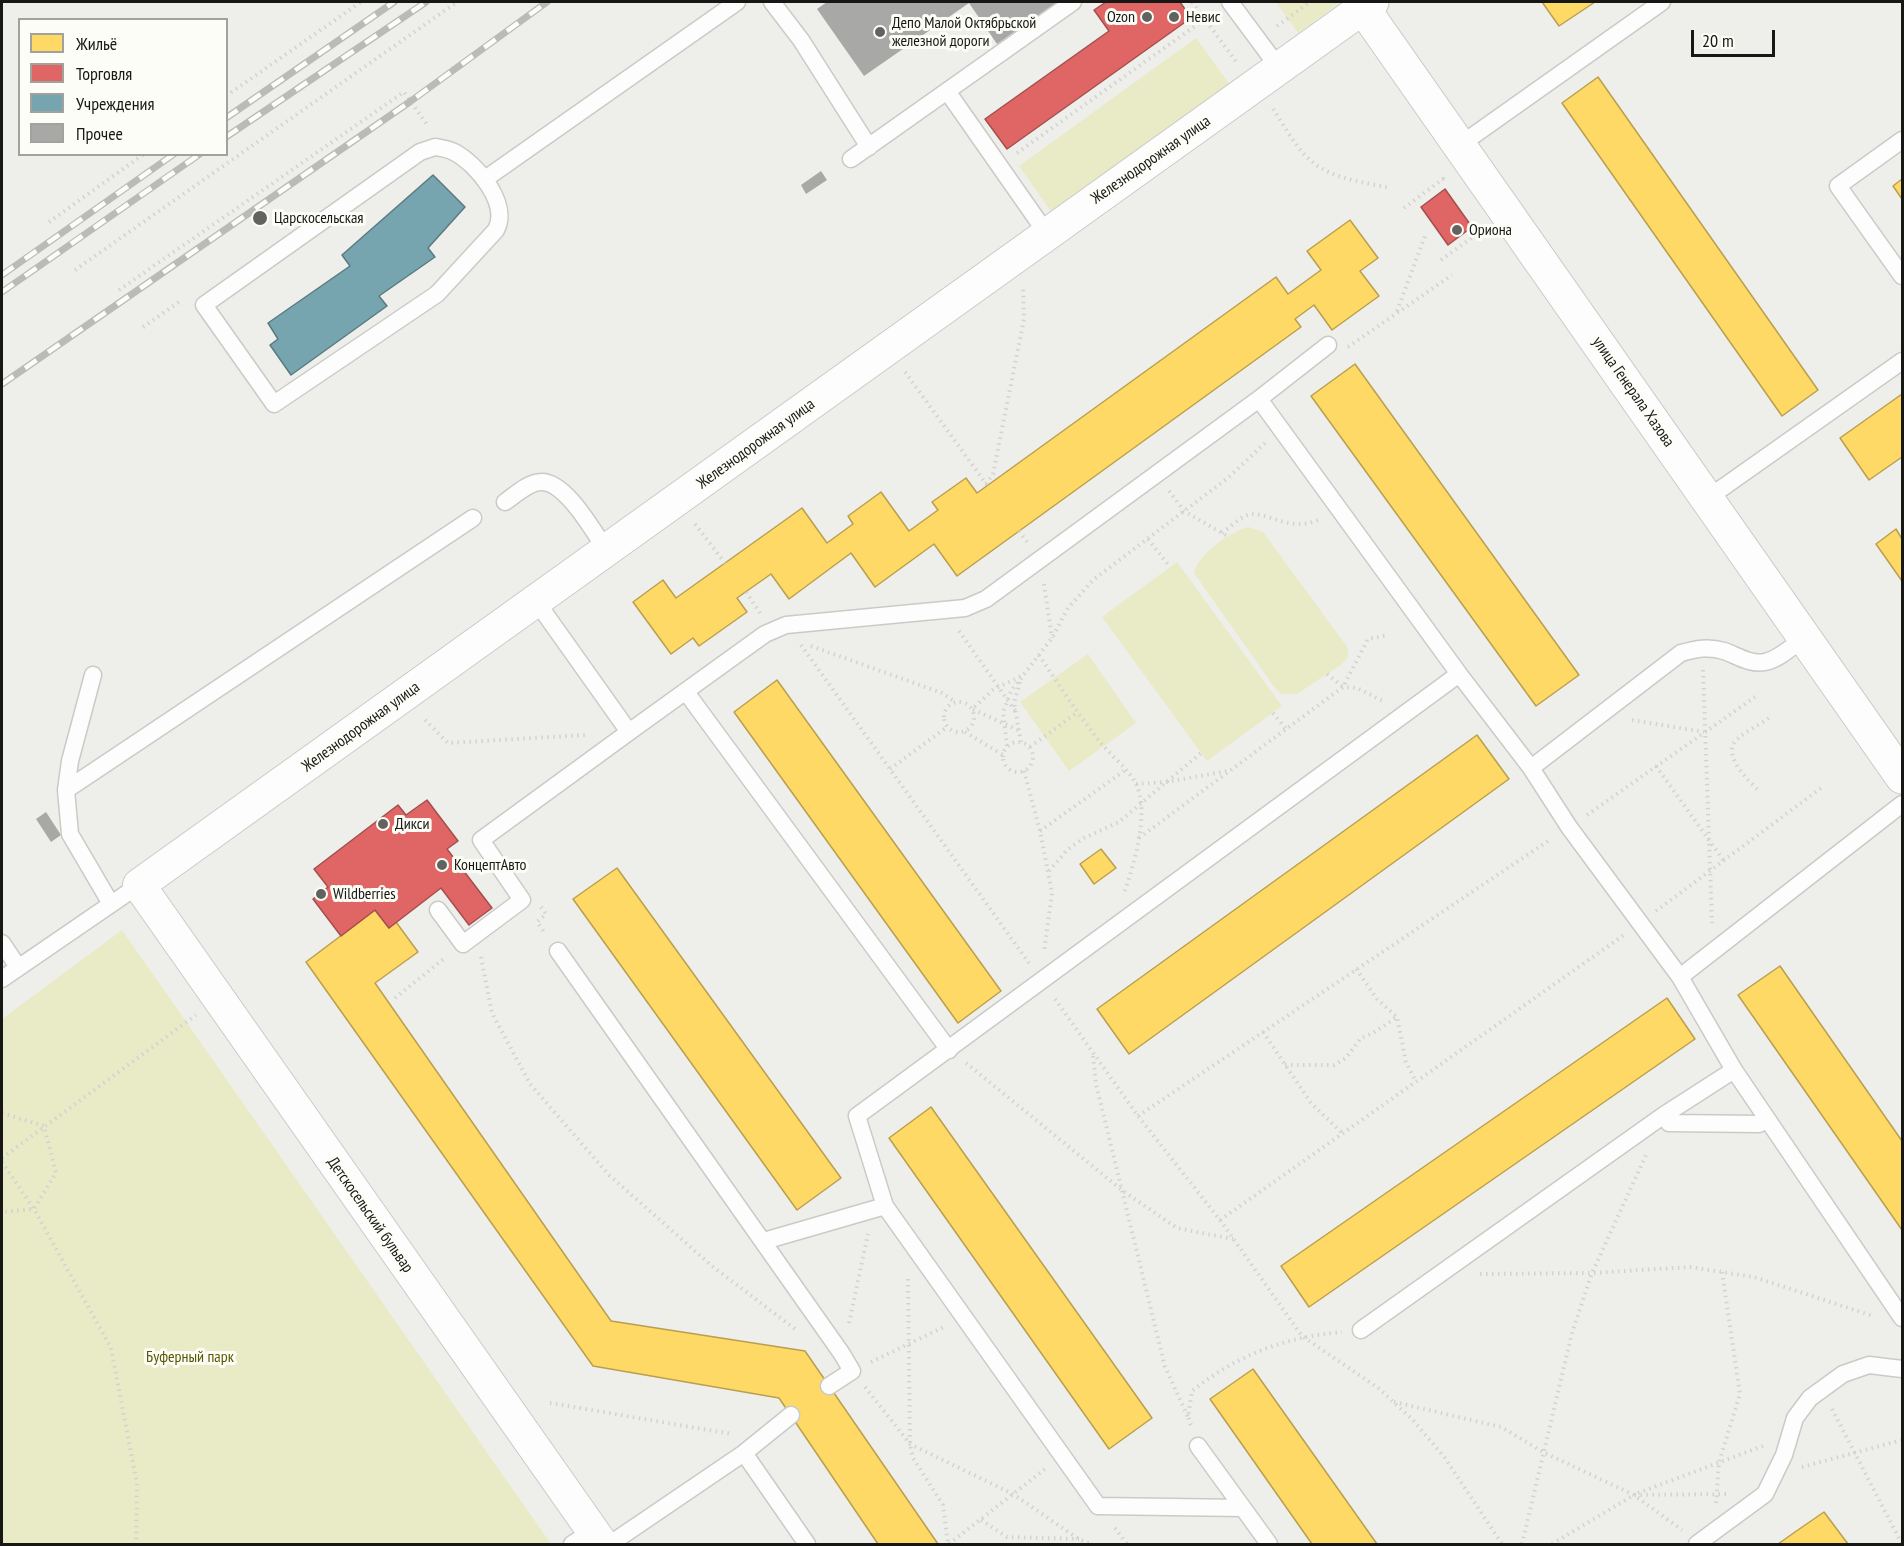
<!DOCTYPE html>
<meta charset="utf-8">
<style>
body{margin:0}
#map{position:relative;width:1904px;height:1546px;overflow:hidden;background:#eeefea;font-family:"PT Sans Narrow",sans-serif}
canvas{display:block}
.frame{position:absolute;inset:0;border:3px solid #171715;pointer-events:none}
.legend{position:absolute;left:18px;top:18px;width:210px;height:138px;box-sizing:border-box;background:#fdfdf7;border:2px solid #a1a19d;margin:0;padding:8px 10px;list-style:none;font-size:18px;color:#171715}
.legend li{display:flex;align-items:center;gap:12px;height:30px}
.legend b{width:30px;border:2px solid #a1a19d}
.scale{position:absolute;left:1691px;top:30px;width:84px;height:27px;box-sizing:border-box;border:3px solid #171715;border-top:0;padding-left:8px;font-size:18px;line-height:21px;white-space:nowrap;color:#171715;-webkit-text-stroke:4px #fdfdf7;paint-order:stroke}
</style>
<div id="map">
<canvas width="1904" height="1546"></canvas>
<div class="frame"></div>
<ul class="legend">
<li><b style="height:16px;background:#ffd966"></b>Жильё</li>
<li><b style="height:16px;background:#e06666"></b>Торговля</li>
<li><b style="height:16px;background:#76a5af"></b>Учреждения</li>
<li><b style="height:16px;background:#a8a9a7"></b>Прочее</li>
</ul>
<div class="scale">20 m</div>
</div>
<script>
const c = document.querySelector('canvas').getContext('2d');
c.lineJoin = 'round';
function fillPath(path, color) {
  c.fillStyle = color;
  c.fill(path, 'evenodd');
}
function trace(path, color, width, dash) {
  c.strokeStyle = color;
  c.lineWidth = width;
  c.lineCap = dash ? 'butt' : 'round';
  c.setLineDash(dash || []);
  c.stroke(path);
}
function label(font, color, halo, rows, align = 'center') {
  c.font = font + ' "PT Sans Narrow",sans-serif';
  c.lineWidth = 6;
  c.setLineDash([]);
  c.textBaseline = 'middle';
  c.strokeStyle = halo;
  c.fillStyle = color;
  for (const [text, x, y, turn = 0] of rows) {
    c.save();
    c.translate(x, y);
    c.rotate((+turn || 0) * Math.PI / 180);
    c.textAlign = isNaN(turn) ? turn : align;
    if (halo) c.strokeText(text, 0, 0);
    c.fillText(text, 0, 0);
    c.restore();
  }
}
fillPath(new Path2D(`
 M1276 2H1341L1298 33Z
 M1196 38 1233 89 1055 217 1019 166Z
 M1248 527 1263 532 1348 648V657L1342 664 1297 694H1282L1275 688 1194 573C1198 554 1230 532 1248 527Z
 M1177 562 1282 706 1207 761 1102 617Z
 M1088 654 1136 723 1069 771 1020 702Z
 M122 930 551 1544H2V1019Z`), '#e9eac6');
const homes = new Path2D(`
 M1542 2H1595L1559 26Z
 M1598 77 1818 390 1782 416 1562 103Z
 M1902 179V199L1893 186Z
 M1350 220 1378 258 1360 271 1379 296 1332 330 1314 305 1295 319 1301 327 957 576 934 544 875 587 851 553 789 599 771 574 737 598 747 612 699 646 693 638 671 654 633 602 663 580 676 598 802 508 827 543 853 524 848 516 881 492 909 531 938 510 932 502 966 478 977 493 1276 277 1288 294 1321 270 1307 251Z
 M1355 364 1579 675 1536 706 1311 396Z
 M1902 394V457L1869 480 1840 438Z
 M1896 529 1902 539V581L1876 544Z
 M777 680 1001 991 958 1023 734 712Z
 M1477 735 1509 779 1129 1054 1097 1009Z
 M1101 849 1116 868 1094 884 1080 864Z
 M617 868 841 1178 797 1210 573 899Z
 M375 910 389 928 396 922 418 952 375 983 611 1321 805 1351 938 1544H878L779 1398 593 1366 306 962Z
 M1780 966 1902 1141V1230L1738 995Z
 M1667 998 1695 1039 1309 1307 1281 1266Z
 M931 1107 1152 1418 1109 1449 889 1138Z
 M1253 1369 1377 1544H1312L1210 1399Z
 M1824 1512 1848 1544H1778L1795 1532Z`);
fillPath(homes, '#ffd966');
trace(homes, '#b99f4e', 1.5);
const shops = new Path2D(`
 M1106 2H1180L1191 18 1007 149 985 119 1109 31 1094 10Z
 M1445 189 1472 227 1448 245 1421 207Z
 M427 800 458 841 447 849 492 908 469 925 441 888 389 928 375 910 341 936 313 899 328 887 314 869 398 805 406 815Z`);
fillPath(shops, '#e06666');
trace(shops, '#a44e4e', 1.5);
const public = new Path2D(`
 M433 175 465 207 428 248 435 257 379 296 387 306 291 375 270 345 278 339 268 323 350 266 342 255Z`);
fillPath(public, '#76a5af');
trace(public, '#5a7a81', 1.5);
fillPath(new Path2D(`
 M827 2H1057L997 44 969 3 864 76 817 9Z
 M821 171 827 180 806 194 801 185Z
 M46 812 61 835 51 842 36 819Z`), '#a8a9a7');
const service = new Path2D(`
 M772 2 801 40 869 147
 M1230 2 1279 68
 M947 91 1047 234
 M1902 140 1838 186 1902 276
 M1460 145 1662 2
 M435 147C441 148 448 149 454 152 477 164 510 204 496 230L437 294 274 404 204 305 420 152Z
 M851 159 1073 2
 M485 179 737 2
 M1259 399 1328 345
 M1708 498 1902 361
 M505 502C515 495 529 482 541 482 566 481 594 533 607 551
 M536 601 629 732 765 634 786 625 965 608 986 599 1259 399 1459 674
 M686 692 949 1050
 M1531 768 1569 827 1680 977
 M66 790 70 761 93 675
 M1902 804 1680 977 1734 1070 1902 1318
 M111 904 70 834 66 790 473 518
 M438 910 463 944 522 900 481 840 629 732
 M2 943 18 967
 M558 951 842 1354 852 1371 829 1386
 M2 979 139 885
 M1664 1115 1669 1123 1759 1124 1767 1119
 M764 1241 885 1206
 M1361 1330 1664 1115 1734 1070
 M1198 1446 1243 1508
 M744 1453 791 1415
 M572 1544 593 1531
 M610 1544 744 1453 807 1544
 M1269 1544 1243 1508 1098 1506 885 1206 857 1116 1459 674 1531 768 1681 653C1696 649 1708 646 1724 651 1736 655 1750 665 1765 662 1779 659 1793 646 1805 637
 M1697 1544 1765 1494 1784 1455 1795 1418 1810 1398 1843 1374 1869 1365 1902 1369`);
const minor = new Path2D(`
 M602 1544 139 885 1363 8`);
const tertiary = new Path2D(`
 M1372 2 1363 8 1902 777`);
trace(service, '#cacbc7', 19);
trace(minor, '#cacbc7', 34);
trace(tertiary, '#cacbc7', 35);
trace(new Path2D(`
 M1192 2 1238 64
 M1277 26 1310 2
 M226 96 361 2
 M1273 109C1284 125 1294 145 1308 158 1329 179 1363 182 1390 188
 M1017 153 1205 19
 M1404 208 1443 179 1444 181
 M49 222 144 154
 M1441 260 1481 231
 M75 270 457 2
 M119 290 404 92 428 126
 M1397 311 1425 236
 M143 327 182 300
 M1348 347 1452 275
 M905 372 987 485
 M986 484 993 474 1024 319 1023 286
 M1169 491 1184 511 1229 537
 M695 524 725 563
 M1019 531 1027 542
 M1222 533C1229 528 1237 520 1245 516 1263 507 1289 535 1320 519
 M1148 539 1170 567
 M1044 584 1052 638
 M746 592 760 613
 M959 631 1016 712
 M801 645 1029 963
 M811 646 942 693 955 702
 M1039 655C1058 684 1078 714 1100 742 1110 755 1129 769 1136 784 1150 812 1134 865 1124 893
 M1703 670 1712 923
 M1327 674 1343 687 1368 639 1388 635
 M944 717a15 15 0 1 1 30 0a15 15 0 1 1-30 0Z
 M1273 713 1286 729
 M425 720 448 743 585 735
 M1632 720 1704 732
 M1018 730 972 709 993 690 1021 676
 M965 732 1003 755
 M1021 742 1014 703 1021 679
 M1003 757a15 15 0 1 1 30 0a15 15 0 1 1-30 0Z
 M1007 746 1003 712 1011 691 1052 638 1068 608 1093 580 1229 477 1265 443
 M1030 747 1078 712
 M1656 766 1724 861
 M890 769 947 727
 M1024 771 1040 831 1052 893 1044 952
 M1136 784 1167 782 1227 771
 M1757 789C1748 780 1725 758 1734 743 1741 733 1760 725 1770 717
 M1587 815 1755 697
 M1040 831 1124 771
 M1139 838 1343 687 1357 688 1385 702
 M1049 871 1067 850 1084 838 1119 822 1201 753
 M541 907 546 914 537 922 545 933
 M1656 911 1821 788
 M481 957 492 1013 530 1084 609 1175 712 1266 795 1329
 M1356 969 1377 999 1397 1017 1406 1062 1416 1082
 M395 998 446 957
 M1055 999 1138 1116 1220 1220 1302 1336 1378 1388 1412 1419 1445 1458 1502 1544
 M1263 1032 1311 1103 1342 1133
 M1093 1056 1096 1084 1165 1367 1188 1417
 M966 1063 1123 1191 1177 1228 1233 1239
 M1285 1065H1334L1346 1058 1361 1038 1373 1033 1397 1017
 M2 1113 44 1126 56 1173 34 1209 2 1212
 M1138 1116 1551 839
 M2 1158 196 1015
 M2 1162 34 1209 111 1348 137 1484 136 1544
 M1220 1220 1624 935
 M1480 1274 1592 1273 1690 1267 1754 1277 1873 1316
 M908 1279 910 1444 913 1458 943 1505 948 1544
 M849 1323 868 1234
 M871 1362 946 1326
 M865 1387 910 1444 1013 1494 1080 1540 1092 1544
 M1394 1402 1501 1427 1545 1453 1634 1495 1682 1530
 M550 1403 732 1434
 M1832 1409 1902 1544
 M1191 1425 1188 1417 1192 1391C1237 1355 1285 1337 1342 1332
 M1802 1467 1902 1440
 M1638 1493 1763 1446
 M1716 1503 1719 1462 1740 1394 1722 1272
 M981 1520 1007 1537 1079 1539
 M1115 1528 1127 1544
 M949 1544 1045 1469
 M1522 1544 1572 1333 1592 1273 1646 1155
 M1552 1544 1634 1495 1727 1494`), '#d2d2d1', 4, [1.5, 4.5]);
trace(service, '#fcfdfc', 16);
trace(minor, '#fcfdfc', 32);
trace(tertiary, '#fcfdfc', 33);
const rail = new Path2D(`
 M226 118 394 2
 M226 137 426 2
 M2 275 174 154
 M2 292 200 154
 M2 384 411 101 547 2`);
trace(rail, '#babab9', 7);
trace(rail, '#fdfdf7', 4.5, [14]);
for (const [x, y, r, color] of [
 [1147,17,6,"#626360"],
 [1174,17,6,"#626360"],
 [880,32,6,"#626360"],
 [260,218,8,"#626360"],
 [1457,230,6,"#626360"],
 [383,824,6,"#626360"],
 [442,865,6,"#626360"],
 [321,894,6,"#626360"]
]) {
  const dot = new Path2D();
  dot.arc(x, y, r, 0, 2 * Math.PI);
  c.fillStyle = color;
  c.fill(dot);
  trace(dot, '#fdfdf7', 2);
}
label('16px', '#171715', '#fdfdf7', [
 ["Ozon",1135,17,"right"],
 ["Невис",1186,17],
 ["Депо Малой Октябрьской",892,23],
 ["железной дороги",892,41],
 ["Царскосельская",274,218],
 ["Ориона",1469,230],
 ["Дикси",395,824],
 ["КонцептАвто",454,865],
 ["Wildberries",333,894]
], 'left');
label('16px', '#171715', '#fdfdf7', [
 ["Железнодорожная улица",1151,160,-35],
 ["улица Генерала Хазова",1633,392,55],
 ["Железнодорожная улица",756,444,-36],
 ["Железнодорожная улица",361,727,-36],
 ["Детскосельский бульвар",370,1215,55]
]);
label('16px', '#595701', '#fdfdf7', [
 ["Буферный парк",190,1357]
]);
</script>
